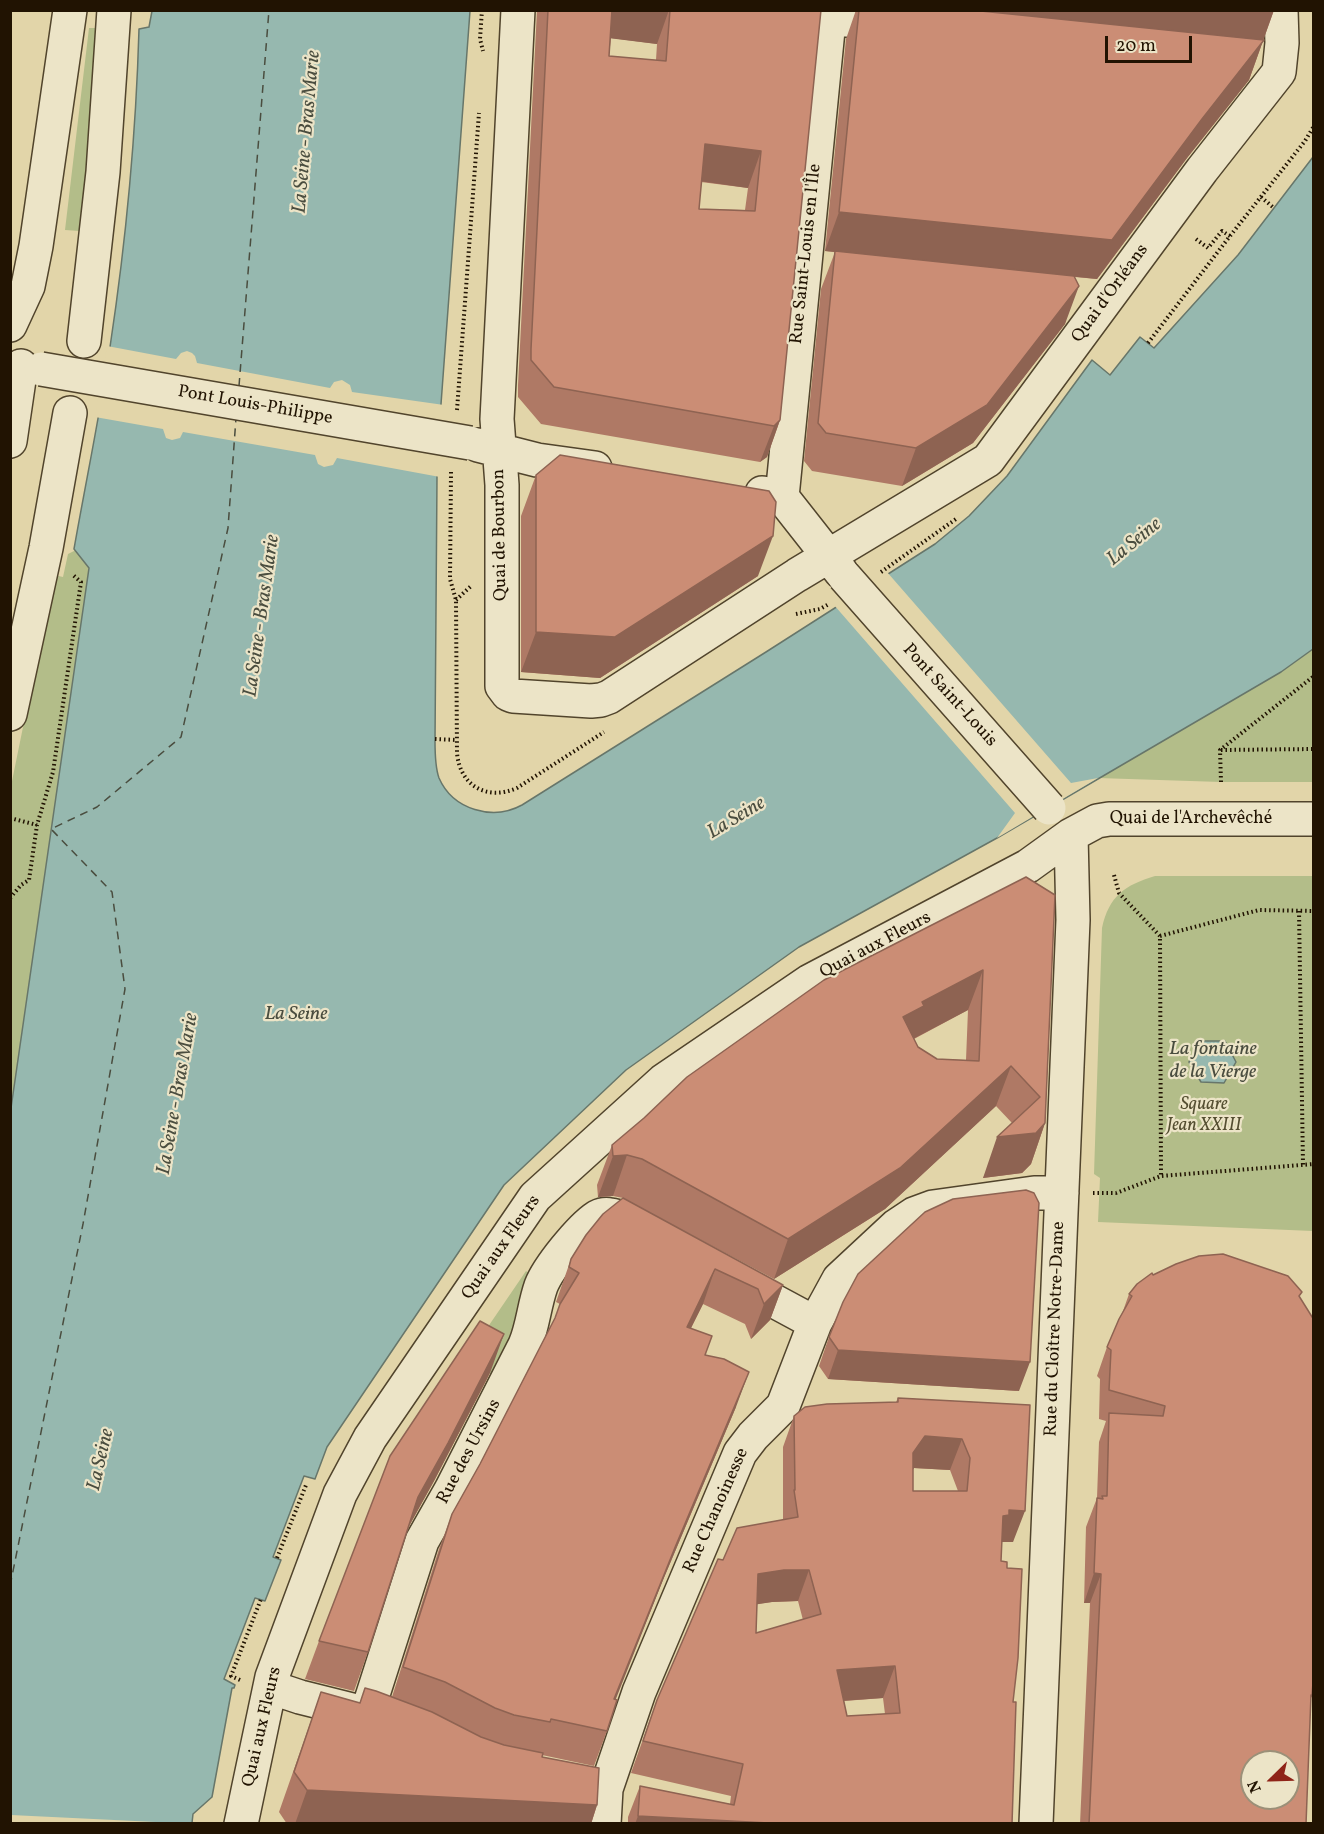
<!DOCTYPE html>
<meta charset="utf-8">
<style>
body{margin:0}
#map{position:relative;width:1324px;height:1834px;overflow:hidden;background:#e2d5a9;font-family:Vollkorn,serif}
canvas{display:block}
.frame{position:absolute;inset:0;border:12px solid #211302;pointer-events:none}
.north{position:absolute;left:1240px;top:1750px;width:60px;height:60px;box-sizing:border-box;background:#ece4c7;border:2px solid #9b9078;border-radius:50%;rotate:247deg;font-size:16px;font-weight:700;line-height:24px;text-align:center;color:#211302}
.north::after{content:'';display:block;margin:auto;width:21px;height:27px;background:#8f2418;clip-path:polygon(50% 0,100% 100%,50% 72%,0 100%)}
.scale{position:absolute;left:1105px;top:36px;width:87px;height:27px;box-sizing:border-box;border:3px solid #211302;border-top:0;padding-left:8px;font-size:18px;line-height:21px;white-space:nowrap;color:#211302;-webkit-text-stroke:4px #ece4c7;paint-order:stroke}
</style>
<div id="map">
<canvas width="1324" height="1834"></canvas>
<div class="frame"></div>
<div class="north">N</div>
<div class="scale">20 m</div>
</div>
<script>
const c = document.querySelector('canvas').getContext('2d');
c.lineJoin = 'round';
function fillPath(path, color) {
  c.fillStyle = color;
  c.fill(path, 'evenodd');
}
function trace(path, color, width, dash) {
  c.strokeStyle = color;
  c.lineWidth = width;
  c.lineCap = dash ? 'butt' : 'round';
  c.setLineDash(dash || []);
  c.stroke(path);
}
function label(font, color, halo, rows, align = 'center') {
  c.font = font + ' Vollkorn,serif';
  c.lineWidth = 4.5;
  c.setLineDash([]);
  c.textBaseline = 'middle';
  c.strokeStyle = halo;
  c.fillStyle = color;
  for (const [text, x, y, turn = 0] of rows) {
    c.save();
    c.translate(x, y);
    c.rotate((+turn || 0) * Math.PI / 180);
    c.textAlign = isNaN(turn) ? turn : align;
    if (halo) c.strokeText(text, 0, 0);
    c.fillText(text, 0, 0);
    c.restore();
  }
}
fillPath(new Path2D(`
 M89 28H99L80 231 65 230Z
 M76 550 89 568 11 1108V786L54 575 63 577 68 554Z
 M1313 649V782H1221L1098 778 1281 672Z
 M1155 876H1313V1231L1098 1222 1100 1178 1094 1174 1102 928C1109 896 1125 885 1155 876Z
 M526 1271 534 1277 496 1377 466 1359Z`), '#b3bd89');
const water = new Path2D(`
 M152 11H470L441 404 437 477 435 741C435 753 435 767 439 778 453 810 493 821 522 805L766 652 935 544 969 516 1007 476 1092 360 1110 375 1140 337 1154 348 1238 255 1313 157V649L1281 672 997 838 799 947 626 1070 504 1185 327 1447 315 1479 304 1476 273 1557 281 1560 265 1601 255 1598 224 1679 235 1685 234 1688H232L212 1797 193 1814 192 1823 11 1824V1108L89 568 74 549C86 481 100 414 110 347 126 241 136 135 139 29L149 27Z
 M1202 1041H1225L1236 1062 1224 1083 1201 1082 1189 1062Z`);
fillPath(water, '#96b8af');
trace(water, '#67766a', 1.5);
fillPath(new Path2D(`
 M107 346 176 359 181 353 187 351 192 353 195 356 197 363 330 388 334 382 342 380 350 385 352 392 444 405 440 477 337 458 333 465 324 467 318 464 315 455 183 432 180 438 172 440 166 438 163 429 95 417Z
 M887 572 1071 783 1098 778 997 838 1015 813 834 605Z
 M11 1815 176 1823H11Z`), '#e2d5a9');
trace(new Path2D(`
 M239 386 269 10
 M10 1586 83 1224 125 989 112 892 51 829 97 807 181 737 228 528 236 418`), '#4a4d3f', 1.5, [8, 6]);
const minor = new Path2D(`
 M518 10 497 419 502 485V686L508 694 513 696 591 701 601 700 609 697 797 575 988 460 1202 170 1279 72 1282 43 1281 10
 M748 10 897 25
 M10 325 28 286 36 246 70 10
 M84 341 103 172 114 10
 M10 441 21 366
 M478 445 537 460 595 468
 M762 493 782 497 841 572
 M782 497 830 10
 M10 714 46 548 70 413
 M737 1281 815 1323
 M270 1687 300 1697 360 1712
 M367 1713 422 1541 451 1490 525 1345C533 1326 534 1306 541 1286 548 1268 580 1228 597 1217 601 1215 606 1214 610 1215 622 1216 634 1225 644 1231
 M241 1824 272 1677 340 1494 370 1438 535 1197 663 1081 810 981 1028 866 1071 835 1097 821 1109 819H1314
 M604 1824 606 1789 639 1692 740 1453 753 1436 783 1406 815 1323 839 1279 896 1226 914 1214 933 1207 1034 1193H1062
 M1036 1824 1073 920 1071 835`);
trace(minor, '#51442c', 36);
trace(new Path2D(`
 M482 10 480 39 483 51
 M1261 197 1274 208
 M1196 239 1208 248 1222 231 1230 236
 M1148 343 1230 236 1305 141 1314 126
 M457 410 479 113
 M451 472 450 579 456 600 457 753C460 786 487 801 517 788L604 732
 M881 572 956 519
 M456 600 471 586
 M796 614 820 609 829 604
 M435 739 457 740
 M1221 750 1314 749
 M1221 782 1220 750 1314 676
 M10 818 37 825
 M1114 875 1119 893 1160 936 1161 1176
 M10 898 21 885 29 880 37 825 53 772 81 582 72 574
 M1299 911 1303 1165
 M1160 936 1259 910 1314 911
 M1093 1193H1116L1161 1176 1314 1164
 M277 1558 306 1485
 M240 1680 231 1676 261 1599`), '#211302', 4, [1.5, 3]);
trace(minor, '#ece4c7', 33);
const minorBridge = new Path2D(`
 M41 369 470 443
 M844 576 1049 808`);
trace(minorBridge, '#51442c', 36, []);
trace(minorBridge, '#ece4c7', 33);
fillPath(new Path2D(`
 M537 10H821L780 420 767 457 760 462 541 424 518 397V385ZM611 38 657 44 656 60 609 56ZM701 182 748 188 745 210 699 209Z
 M856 10H1274L1249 80 1187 158 1097 279 1075 277 1065 324 973 443 902 486 812 471 804 461 821 289 835 252 825 251 846 39Z
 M536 475 758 576 600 678 521 672V516Z
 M1026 877 1045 1123 1031 1164 1022 1173 983 1178 1012 1123 996 1106 885 1209 774 1279 624 1199 783 1285 770 1320 751 1339 745 1324 703 1304 691 1328 705 1355 736 1407 663 1580 615 1699 607 1731 594 1766 542 1755V1757L597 1805 591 1824H287L279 1812 321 1692 360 1703 392 1697 439 1549 452 1514 480 1464 555 1318 560 1304 556 1302 571 1259 623 1198 613 1196 598 1197 597 1185 612 1145ZM968 1010 966 1060 937 1059 918 1047 914 1039Z
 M1153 1275 1300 1298 1312 1696 1310 1700 1306 1824H1080L1090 1603H1084L1086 1527 1097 1498 1099 1442 1106 1421 1099 1419 1100 1379 1097 1376 1107 1347 1123 1311 1129 1294Z
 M829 1337 1019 1391 828 1379 819 1366Z
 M490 1373 434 1481 408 1528 368 1652 354 1691 305 1679 319 1641Z
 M898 1398 1030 1405 1013 1542H1002L1001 1561 1007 1568 1013 1702 1012 1824H628V1817L640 1786 730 1804 731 1796 631 1773 657 1700 723 1560 783 1519V1447L794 1416 896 1402ZM914 1468 950 1470 958 1491H913V1469ZM798 1601 803 1620 756 1633 757 1604 772 1602ZM883 1698 885 1714 847 1716 844 1701Z`), '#af7965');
fillPath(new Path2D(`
 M610 10H669L657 44 600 37Z
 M939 10H1274L1249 80 1187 158 1097 279 825 251 839 212Z
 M705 144 761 151 748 188 692 180Z
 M1079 286 1065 324 973 443 902 486 916 448Z
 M780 420 767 457 760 462 774 426Z
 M773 536 758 576 600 678 521 672 536 632Z
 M983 970 968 1010 911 1040 903 1017 922 1002Z
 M1011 1066 996 1106 885 1209 774 1279 788 1239Z
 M1045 1123 1031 1164 1022 1173 983 1178 997 1137Z
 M627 1155 613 1196 598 1197 613 1156Z
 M715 1269 703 1304 674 1362 687 1327Z
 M783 1285 770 1320 751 1339 764 1304Z
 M504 1334 490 1373 434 1481 404 1535 418 1497Z
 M838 1350 1030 1362 1019 1391 828 1379Z
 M749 1372 736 1407 663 1580 602 1734 614 1699 676 1545Z
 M925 1436 962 1439 950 1470 914 1468 901 1484 913 1453Z
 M1009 1510 1025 1511 1013 1542H999L1003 1516Z
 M784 1570H809L798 1601 772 1602 746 1606 758 1574Z
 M1094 1573 1101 1574 1090 1603H1084Z
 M895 1666 883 1698 826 1702 837 1670Z
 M307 1790 597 1805 591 1824H295Z
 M638 1816 787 1824H635Z`), '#8e6352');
const building = new Path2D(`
 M548 10H612L609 56 666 61 670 10H821L780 420 774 426 554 387 531 360V349ZM705 144 761 151 755 211 699 209Z
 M859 10H971L1264 40 1202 119 1112 240 839 212Z
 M835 251 1074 276 1079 286 987 405 916 448 826 433 818 423Z
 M560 455 769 491 776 502 773 536 615 637 536 632V475Z
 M1026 877 1055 895 1045 1123 1036 1133 997 1137 1040 1097 1011 1066 900 1168 788 1239 642 1159 627 1155 613 1156 612 1145 644 1118 687 1077 824 980ZM983 970 979 1061 937 1059 918 1047 903 1017 924 1006 922 1002Z
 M1026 1190 1034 1193 1039 1203 1030 1362 838 1350 829 1337 843 1302 858 1274 925 1212 953 1199Z
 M623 1198 783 1285 764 1304 758 1289 715 1269 687 1327 712 1336 705 1355 724 1359 749 1372 676 1545 614 1699 617 1700 607 1731 551 1719 550 1722 514 1715 495 1708 445 1682 403 1667 452 1514 480 1464 555 1318 560 1304 579 1273 569 1267 571 1259 586 1235 603 1214Z
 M1223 1254 1288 1276 1302 1292 1299 1296 1314 1320V1669L1312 1696 1311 1695 1306 1824H1089L1101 1574 1094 1573 1097 1498 1103 1499 1102 1496H1107L1109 1413 1163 1416 1165 1406 1109 1390 1111 1350 1107 1347 1119 1319 1132 1296 1129 1294 1137 1284 1152 1273 1153 1275 1176 1264 1199 1256ZM1252 1762H1288V1798H1252Z
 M480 1321 504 1334 448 1443 418 1497 368 1652 319 1641 390 1456Z
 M898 1398 1030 1405 1025 1511 1009 1510V1515L1003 1516 1001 1561 1007 1562V1568L1022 1569 1018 1658 1013 1702H1016L1012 1824H787L638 1816 640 1786 734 1805 743 1764 643 1741 657 1700 718 1559 723 1560 737 1528 798 1517 794 1490H795L794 1416 805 1407 827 1404 898 1402ZM925 1436 962 1439 970 1458 967 1491H913V1453ZM784 1570H809L821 1614 756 1633 758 1574ZM895 1666 900 1713 847 1716 837 1670Z
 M365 1688 376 1691 432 1712 481 1737 504 1745 543 1753 542 1757 599 1768 597 1805 307 1790 294 1772 321 1692 360 1703Z`);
fillPath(building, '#cb8d75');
trace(building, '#8e6352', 1.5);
label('18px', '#211302', '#ece4c7', [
 ["Rue Saint-Louis en l'Île",807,254,-84],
 ["Quai d'Orléans",1111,294,-54],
 ["Pont Louis-Philippe",255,406,10],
 ["Quai de Bourbon",501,535,-91],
 ["Pont Saint-Louis",949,696,48],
 ["Quai de l'Archevêché",1191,820],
 ["Quai aux Fleurs",876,946,-28],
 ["Quai aux Fleurs",502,1248,-55],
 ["Rue du Cloître Notre-Dame",1056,1329,-88],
 ["Rue des Ursins",470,1452,-62],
 ["Rue Chanoinesse",717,1511,-66],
 ["Quai aux Fleurs",263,1727,-77]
]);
label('italic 18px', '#544e31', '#ece4c7', [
 ["Square",1204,1106],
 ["Jean XXIII",1204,1127]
]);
label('italic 20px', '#4a4d3f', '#ece4c7', [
 ["La Seine - Bras Marie",308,132,-85],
 ["La Seine",1135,543,-39],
 ["La Seine - Bras Marie",263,616,-82],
 ["La Seine",737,819,-31],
 ["La Seine",296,1015],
 ["La fontaine",1213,1050],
 ["de la Vierge",1213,1073],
 ["La Seine - Bras Marie",179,1094,-80],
 ["La Seine",102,1460,-77]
]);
</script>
